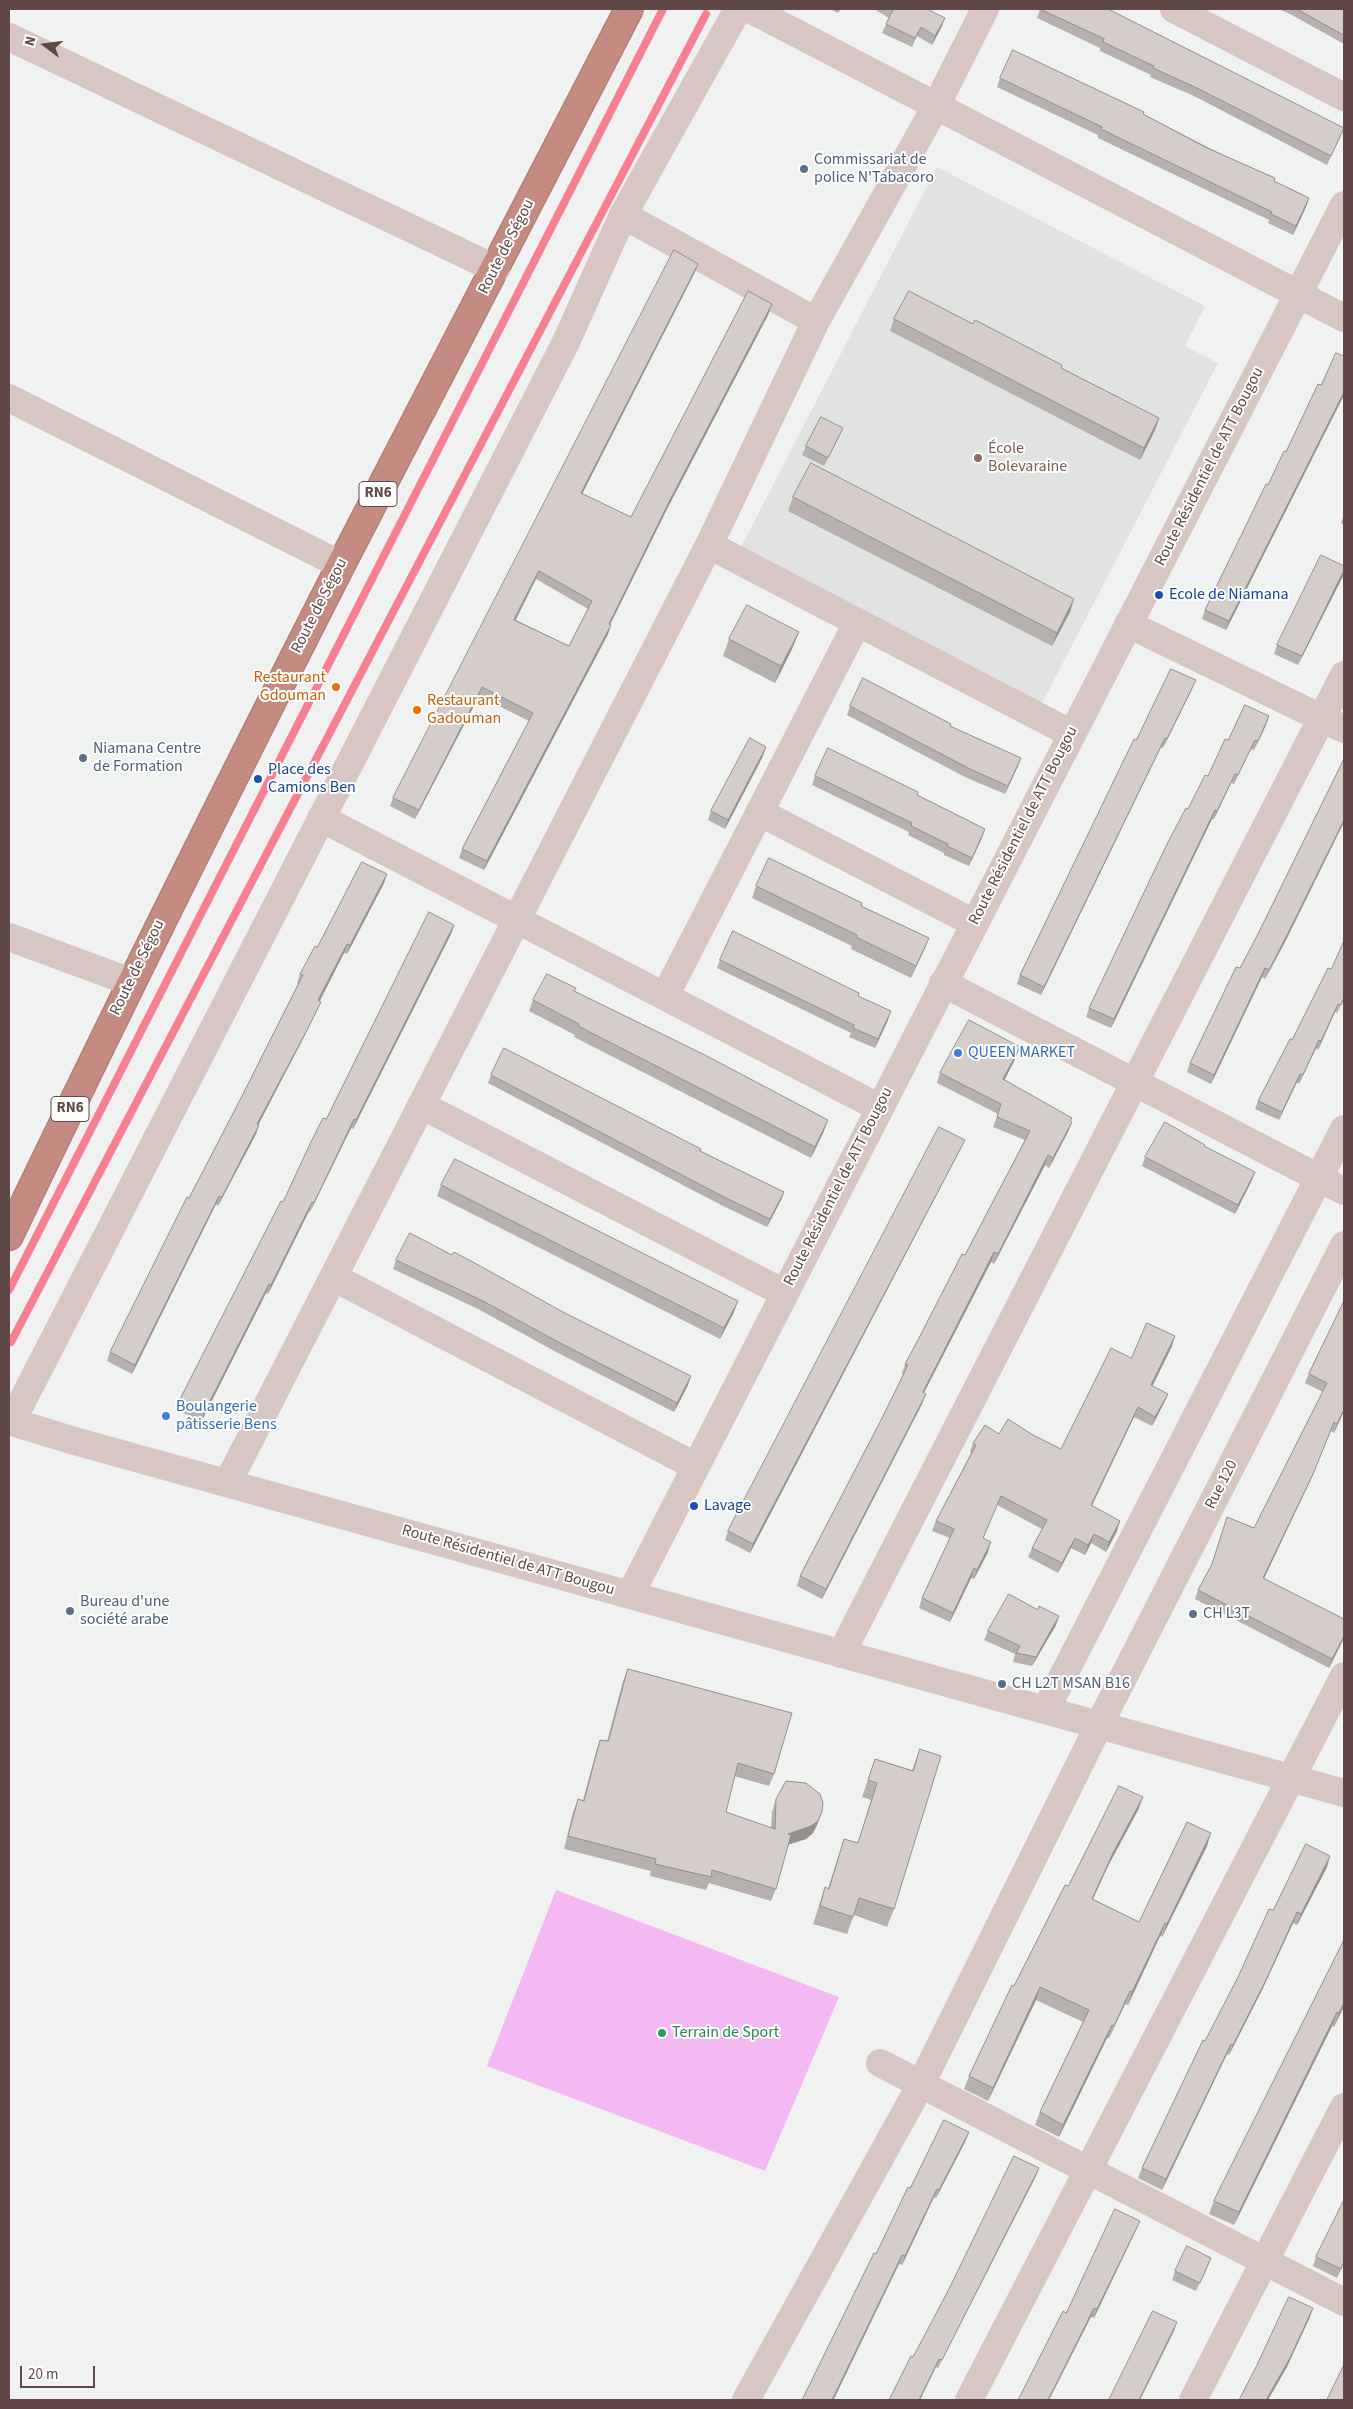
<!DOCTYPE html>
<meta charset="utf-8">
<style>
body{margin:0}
#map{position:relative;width:1353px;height:2409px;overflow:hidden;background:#eff2f1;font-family:"Source Sans 3",sans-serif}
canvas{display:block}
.frame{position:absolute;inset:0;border:10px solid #5f4845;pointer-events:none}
.north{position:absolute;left:20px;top:20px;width:50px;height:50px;-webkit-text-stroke:4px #fff;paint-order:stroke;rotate:285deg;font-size:14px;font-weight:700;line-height:20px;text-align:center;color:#5f4845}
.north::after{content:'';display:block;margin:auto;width:18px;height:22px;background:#5f4845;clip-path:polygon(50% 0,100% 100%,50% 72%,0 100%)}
.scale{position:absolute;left:20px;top:2366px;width:75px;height:22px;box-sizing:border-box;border:2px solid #5f4845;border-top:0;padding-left:6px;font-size:15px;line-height:18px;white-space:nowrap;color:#5f4845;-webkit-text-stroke:4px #fff;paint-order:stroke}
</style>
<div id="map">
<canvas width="1353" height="2409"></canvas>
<div class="frame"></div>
<div class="north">N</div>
<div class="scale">20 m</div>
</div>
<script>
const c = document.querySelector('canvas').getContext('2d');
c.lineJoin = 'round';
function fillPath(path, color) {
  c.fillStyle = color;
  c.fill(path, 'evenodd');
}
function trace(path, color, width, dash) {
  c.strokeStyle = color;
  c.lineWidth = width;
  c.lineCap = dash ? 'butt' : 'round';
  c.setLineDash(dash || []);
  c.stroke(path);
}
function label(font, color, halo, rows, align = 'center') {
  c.font = font + ' "Source Sans 3",sans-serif';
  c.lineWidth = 4;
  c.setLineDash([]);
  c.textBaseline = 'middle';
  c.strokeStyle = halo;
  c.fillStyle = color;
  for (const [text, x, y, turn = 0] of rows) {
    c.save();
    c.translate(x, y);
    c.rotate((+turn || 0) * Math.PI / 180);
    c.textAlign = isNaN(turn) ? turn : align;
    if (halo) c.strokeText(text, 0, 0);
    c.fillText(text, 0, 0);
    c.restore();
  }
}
fillPath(new Path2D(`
 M937 167 1205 306 1185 346 1218 363 1039 709 738 553Z`), '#e0e3e1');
fillPath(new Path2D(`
 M556 1890 839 1997 765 2171 487 2066Z`), '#f4b8f2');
trace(new Path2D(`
 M9 1290 663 9
 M11 1342 706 14`), '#f68091', 8);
const highway = new Path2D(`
 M9 1236C116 1012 227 789 340 567 435 381 533 196 629 9`);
trace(highway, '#af776c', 30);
trace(new Path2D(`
 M750 9 1344 318
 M1174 9 1344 97
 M9 37 496 269
 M623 215 816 321
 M9 398 341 565
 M709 545 1072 734
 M1128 624 1344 729
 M759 812 974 923
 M321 818 880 1108
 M9 937 131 982
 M943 983 1344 1191
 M665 996 857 623
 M421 1105 784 1293
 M333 1277 695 1466
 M9 1421 71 1440 1344 1793
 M12 1421 566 342 623 215 738 9
 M228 1482 709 545 816 321 936 106 985 9
 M630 1595 1344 205
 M841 1654 1344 675
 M1046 1709 1344 1129
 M880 2063 1344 2302
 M746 2400 921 2084 1099 1725 1344 1245
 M969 2400 1344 1676
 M1193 2400 1344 2107`), '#d8c6c4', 28);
trace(highway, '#c38b81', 28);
fillPath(new Path2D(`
 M830 9H841L838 13Z
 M874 9H929V10L942 26 932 45 917 36 912 47 882 33 889 18Z
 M1040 9 1344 128 1340 137 1327 165 1194 96 1150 77 1151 75 1100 51V48L1037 18Z
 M1278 9H1344V44L1290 14Z
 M1000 78 1143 114 1274 181 1309 198 1306 207 1293 235 1268 223 1269 220 1098 138V135L997 87Z
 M698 264 695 272 582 494 631 517 769 313 667 509 610 624 608 634 484 870 459 858 462 849 529 721 479 696 415 819 390 806 393 798ZM536 579 588 609 569 646 516 620Z
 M894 319 1061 368 1159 418 1155 430 1140 460 890 331Z
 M1344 356V397H1343L1226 630 1202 619 1205 610 1268 485 1321 385Z
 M839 437 824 466 802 455 806 446Z
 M793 497 1070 612 1052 646 788 511Z
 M1344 515V525L1341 523Z
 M1344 566V571L1343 576 1298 665 1274 654 1277 645Z
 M799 632 792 649 775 683 723 656 729 639Z
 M1192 689 1163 748 1161 747 1041 995 1017 984 1020 975 1136 740Z
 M850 706 950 726 1018 766 1005 794 967 778 847 715Z
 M1266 725 1254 750 1251 749 1234 784 1231 783 1214 819H1212L1111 1028 1086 1017 1089 1008 1208 776 1228 740Z
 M763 756 725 829 708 820 711 811Z
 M1344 759V822L1285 942 1265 979 1262 977 1211 1084 1187 1072 1190 1063 1258 934Z
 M815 776 917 795 985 829 969 866 944 855V853L908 835 909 832 812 785Z
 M387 874 384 883 347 954 344 953 320 1001 317 1010 258 1125 256 1134 218 1206 216 1204 132 1374 107 1361 110 1352 240 1100 298 984 297 983 300 974 317 947Z
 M756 886 861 906 929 938 924 950 911 978 851 949 852 946 752 898Z
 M454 925 451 934 353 1129 351 1128 310 1212 309 1211 268 1294 266 1293 201 1422 176 1409 179 1401 283 1202Z
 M720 960 858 996 888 1020 875 1048 849 1037 851 1033 717 968Z
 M575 991 824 1131 811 1158 574 1037 575 1035 529 1011 533 1000Z
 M1344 999 1337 1013 1335 1012 1318 1050 1316 1048 1299 1084 1297 1082 1279 1120 1255 1109 1258 1101 1292 1040Z
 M1016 1057 1004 1080 1070 1121 1068 1132 1049 1168 1045 1165 994 1264 991 1262 924 1393 922 1404 822 1599 797 1586 800 1576 881 1420 904 1375 902 1374 905 1364 965 1255 1025 1140 993 1127 998 1114 937 1083 940 1073Z
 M491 1075 700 1151 784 1192 781 1200 767 1227 723 1206 488 1083Z
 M1204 1147 1252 1180 1235 1214 1142 1166 1145 1157Z
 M961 1148 750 1553 725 1540 728 1531Z
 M441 1185 734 1312 720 1339 437 1196Z
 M396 1260 688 1385 674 1412 558 1353 478 1309 393 1269Z
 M1344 1301V1411L1334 1433 1331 1431 1310 1481 1264 1578 1344 1638 1329 1668 1195 1599 1198 1590 1211 1566 1227 1517 1254 1528 1323 1392 1305 1383 1309 1374Z
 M1172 1346 1152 1386 1168 1394 1164 1403 1152 1426 1134 1417 1092 1506 1117 1531 1106 1552 1091 1543 1085 1555 1071 1548 1058 1573 1028 1557 1032 1548 1042 1529 997 1505 983 1539 988 1552 974 1579 971 1578 950 1622 919 1608 922 1598 950 1538 932 1531 936 1521 971 1453 970 1452 973 1443 999 1434 1033 1435 1061 1449 1131 1358Z
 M1056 1625 1032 1666 1013 1662 1015 1654 984 1640 988 1631Z
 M628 1669 774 1774 769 1786 734 1776 726 1812 771 1828 772 1812 776 1799 817 1825 813 1833 806 1839 788 1845 776 1889 771 1901 709 1883 706 1890 650 1876 651 1871 564 1849 573 1812 578 1799 583 1800 596 1752 600 1740 607 1741 623 1681Z
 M920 1749 894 1909 887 1927 854 1915 847 1934 813 1924 825 1887 828 1888 844 1839 858 1843 871 1800 862 1797 875 1759 912 1770Z
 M1143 1797 1138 1810 1108 1866 1093 1899 1139 1922 1207 1846 1162 1937 1160 1936 1128 2005 1125 2004 1109 2038H1107L1059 2137 1035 2125 1040 2112 1083 2022 1036 2000 988 2101 964 2089 969 2076 1014 1986 1068 1886Z
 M1327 1867 1297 1925 1293 1923 1262 1990 1229 2055 1227 2054 1162 2190 1138 2178 1142 2168 1205 2041 1273 1910Z
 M1344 1940V2006L1334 2027 1332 2026 1234 2225 1209 2214 1214 2201Z
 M966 2140 936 2198 934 2197 902 2265 876 2254 910 2188Z
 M1036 2176 938 2368 913 2357Z
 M1140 2221 1136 2230 1094 2318 1091 2317 1066 2313Z
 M1316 2257 1344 2263 1337 2278 1313 2266Z
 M1211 2258 1208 2266 1196 2291 1172 2280 1175 2271Z`), '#b6b0ae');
fillPath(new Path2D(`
 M945 18 942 26 932 45 935 36Z
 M1309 198 1306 207 1293 235 1296 226Z
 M698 264 695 272 578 502 581 493Z
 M772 304 769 313 667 509 606 633 609 624 670 500Z
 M1344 392 1343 397 1226 630 1229 621Z
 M1159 418 1155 430 1140 460 1144 448Z
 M1344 570 1343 576 1298 665 1302 656Z
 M539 571 536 579 511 628 514 620Z
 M1074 599 1070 612 1052 646 1057 633Z
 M611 625 608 634 484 870 487 861Z
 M799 632 792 649 775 683 781 666Z
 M1196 680 1192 689 1163 748 1167 739Z
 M482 687 479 696 415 819 419 810Z
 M1269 716 1266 725 1254 750 1258 741Z
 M1165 738 1161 747 1041 995 1044 987Z
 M766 747 763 756 725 829 728 820Z
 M1021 758 1018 766 1005 794 1008 786Z
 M1235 774 1231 783 1214 819 1217 811Z
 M1215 810 1212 819 1111 1028 1114 1019Z
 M1344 820V822L1285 942 1265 979 1269 970Z
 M985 829 982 838 969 866 972 858Z
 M387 874 384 883 347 954 350 945Z
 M454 925 451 934 353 1129 356 1120Z
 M929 938 924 950 911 978 916 966Z
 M347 944 344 953 315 1009 318 1000Z
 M1265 968 1262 977 1211 1084 1214 1075Z
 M321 1002 317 1010 303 1039 254 1133 257 1124Z
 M1338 1004 1335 1012 1318 1050 1321 1041Z
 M891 1011 888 1020 875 1048 878 1039Z
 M1319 1040 1316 1048 1299 1084 1303 1075Z
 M1020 1047 1016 1057 1000 1089 1003 1079Z
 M1300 1074 1297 1082 1279 1120 1282 1112Z
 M354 1119 351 1128 310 1212 314 1203Z
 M828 1120 824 1131 811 1158 815 1147Z
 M1072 1122 1068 1132 1049 1168 1053 1158Z
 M259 1125 256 1134 218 1206 222 1197Z
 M965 1140 961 1148 750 1553 753 1544Z
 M1048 1155 1045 1165 994 1264 998 1254Z
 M1255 1172 1252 1180 1235 1214 1238 1205Z
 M784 1192 781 1200 767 1227 770 1219Z
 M219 1196 216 1204 132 1374 135 1365Z
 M312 1202 309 1211 268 1294 271 1285Z
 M994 1252 991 1262 919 1402 923 1392Z
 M269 1284 266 1293 201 1422 204 1413Z
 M738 1301 734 1312 720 1339 724 1328Z
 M1175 1336 1172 1346 1148 1395 1151 1385Z
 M691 1376 688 1385 674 1412 677 1403Z
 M926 1394 922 1404 822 1599 826 1589Z
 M1168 1394 1164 1403 1152 1426 1155 1417Z
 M1138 1407 1134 1417 1087 1515 1091 1505Z
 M1344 1409V1411L1334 1433 1337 1424Z
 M1334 1422 1310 1481 1260 1587 1263 1578Z
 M1120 1521 1117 1531 1106 1552 1109 1542Z
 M1094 1534 1091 1543 1085 1555 1088 1545Z
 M1075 1538 1071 1548 1058 1573 1062 1563Z
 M991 1542 988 1552 974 1579 977 1570Z
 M974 1568 971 1578 950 1622 953 1613Z
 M1059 1616 1056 1625 1032 1666 1036 1657Z
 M1344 1636V1638L1329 1668 1332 1659Z
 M1143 1797 1138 1810 1108 1866 1087 1912 1092 1899 1113 1853Z
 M822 1812 817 1825 813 1833 806 1839 783 1846 788 1834Z
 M1211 1833 1207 1846 1162 1937 1167 1924Z
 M1330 1856 1327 1867 1297 1925 1301 1914Z
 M1297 1912 1293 1923 1262 1990 1229 2055 1233 2045Z
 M1165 1923 1160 1936 1128 2005 1132 1992Z
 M1040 1987 1036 2000 988 2101 993 2088Z
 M1130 1991 1125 2004 1109 2038 1114 2026Z
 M1344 2003V2006L1334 2027 1339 2013Z
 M1337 2012 1332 2026 1234 2225 1239 2212Z
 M1112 2025 1107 2038 1059 2137 1063 2125Z
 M1231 2044 1227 2054 1162 2190 1166 2179Z
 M969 2132 966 2140 936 2198 939 2190Z
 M1039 2168 1036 2176 938 2368 942 2360Z
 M937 2189 934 2197 902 2265 905 2256Z
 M1140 2221 1136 2230 1094 2318 1097 2309Z
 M902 2255 899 2264 834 2399 833 2400H832Z
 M1094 2308 1091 2317 1049 2400H1048Z
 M1313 2308 1310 2317 1287 2367 1268 2400H1266Z
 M1177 2322 1174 2331 1140 2400H1139Z
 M939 2359 936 2367 920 2400H919Z`), '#94908d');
const building = new Path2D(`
 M891 9H929V10L945 18 935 36 921 27 915 38 886 24 893 10Z
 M1040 9H1108L1344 128 1331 156 1197 88 1153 68 1154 66 1103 42 1104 39Z
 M1297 9H1344V35Z
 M1013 50 1144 112 1143 114 1207 148 1275 178 1274 181 1309 198 1296 226 1271 214 1272 212 1101 129 1102 127 1000 78Z
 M674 250 698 264 581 493 631 517 748 291 772 304 670 500 609 624 611 625 487 861 462 849 533 713 482 687 419 810 393 798ZM539 571 592 601 569 646 514 620Z
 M909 291 973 324 975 320 1062 365 1061 368 1159 418 1144 448 894 319Z
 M1336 353 1344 356V392L1229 621 1205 610 1266 484 1268 485 1284 451 1286 452 1318 384 1321 385Z
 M821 417 843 428 828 458 806 446Z
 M811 463 1074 599 1057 633 793 497Z
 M1321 555 1344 566V570L1302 656 1277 645Z
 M747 605 799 632 781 666 729 639Z
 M1171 669 1196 680 1167 739 1165 738 1044 987 1020 975 1134 739 1136 740Z
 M863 678 951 724 950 726 1021 758 1008 786 970 769 850 706Z
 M1245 705 1269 716 1258 741 1255 740 1238 775 1235 774 1217 811 1215 810 1114 1019 1089 1008 1168 842 1186 808 1188 809 1205 775 1208 776 1225 739 1228 740Z
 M750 738 766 747 728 820 711 811Z
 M828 748 918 792 917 795 985 829 972 858 947 846 948 844 911 826 912 823 815 776Z
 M1344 759V820L1288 933 1269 970 1265 968 1214 1075 1190 1063 1236 967 1240 968 1258 934Z
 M769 858 862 903 861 906 929 938 916 966 856 937 857 935 756 886Z
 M362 862 387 874 350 945 347 944 318 1000 321 1002 307 1030 257 1124 259 1125 222 1197 219 1196 135 1365 110 1352 187 1197 189 1198 240 1100 303 975 300 974 315 946 317 947Z
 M429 912 454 925 356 1120 354 1119 314 1203 312 1202 271 1285 269 1284 204 1413 179 1401 281 1201 283 1202 309 1146 323 1118 326 1119Z
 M733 931 859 993 858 996 891 1011 878 1039 853 1028 854 1025 720 960Z
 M1344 941V997L1341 1005 1338 1004 1321 1041 1319 1040 1303 1075 1300 1074 1282 1112 1258 1101 1290 1039 1292 1040 1328 968 1331 969Z
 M547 974 576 988 574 991 705 1055 828 1120 815 1147 578 1026 579 1024 533 1000Z
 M969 1020 1020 1047 1003 1079 1072 1118 1070 1121 1072 1122 1053 1158 1048 1155 998 1254 994 1252 923 1392 926 1394 826 1589 800 1576 881 1420 908 1365 905 1364 920 1336 962 1254 965 1255 1030 1131 997 1117 1001 1104 940 1073Z
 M504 1048 701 1149 700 1151 784 1192 770 1219 726 1198 491 1075Z
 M1165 1122 1205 1145 1204 1146 1255 1172 1238 1205 1145 1157Z
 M939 1127 965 1140 753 1544 728 1531Z
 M455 1159 738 1301 724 1328 441 1185Z
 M410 1233 452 1255 454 1252 482 1267 563 1312 691 1376 677 1403 562 1344 481 1300 396 1260Z
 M1344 1301V1409L1337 1424 1334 1422 1314 1472 1263 1578 1344 1619V1636L1332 1659 1198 1590 1212 1564 1227 1517 1254 1528 1327 1383 1309 1374Z
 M1147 1323 1175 1336 1151 1385 1168 1394 1155 1417 1138 1407 1091 1505 1120 1521 1109 1542 1094 1534 1088 1545 1075 1538 1062 1563 1032 1548 1047 1520 1001 1496 983 1538 991 1542 977 1570 974 1568 953 1613 922 1598 954 1529 936 1521 976 1445 973 1443 985 1425 999 1434 1008 1419 1033 1435 1061 1449 1111 1348 1131 1358Z
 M1009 1594 1038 1610 1039 1606 1059 1616 1036 1657 1016 1653 1020 1646 988 1631Z
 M628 1669 792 1713 774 1774 738 1763 726 1812 775 1829 776 1799 786 1781 806 1783 820 1794 823 1803 822 1812 818 1821 811 1826 788 1834 791 1835 776 1889 712 1870 711 1877 655 1864 656 1859 568 1836 578 1799 584 1801 600 1740 608 1741Z
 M920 1749 941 1756 894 1909 859 1898 853 1917 820 1906 825 1887 829 1889 844 1839 858 1843 877 1783 868 1780 875 1759 913 1771Z
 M1119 1786 1143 1797 1113 1853 1092 1899 1139 1922 1187 1822 1211 1833 1167 1924 1165 1923 1132 1992 1130 1991 1114 2026 1112 2025 1063 2125 1040 2112 1089 2010 1040 1987 993 2088 969 2076 1012 1985 1014 1986 1065 1885 1068 1886Z
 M1306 1844 1330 1856 1301 1914 1297 1912 1266 1980 1233 2045 1231 2044 1166 2179 1142 2168 1203 2040 1205 2041 1238 1977 1269 1909 1273 1910Z
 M1344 1940V2003L1339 2013 1337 2012 1239 2212 1214 2201Z
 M944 2120 969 2132 939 2190 937 2189 905 2256 902 2255 832 2400H802L874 2253 876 2254 908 2187 910 2188Z
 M1014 2156 1039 2168 942 2360 939 2359 919 2400H889L911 2356 913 2357 948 2291Z
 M1344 2200V2261L1341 2269 1316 2257Z
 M1115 2209 1140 2221 1097 2309 1094 2308 1048 2400H1018L1063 2311 1066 2313Z
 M1187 2246 1211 2258 1200 2283 1175 2271Z
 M1289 2297 1313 2308 1290 2358 1266 2400H1239L1257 2365Z
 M1153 2311 1177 2322 1139 2400H1109Z
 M1344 2365V2400H1327Z`);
fillPath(building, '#d4cdca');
trace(building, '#94908d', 1);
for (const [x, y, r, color] of [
 [804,169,5,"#5c6f8a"],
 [978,458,5,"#8d6e63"],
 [1159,595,5,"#1a4fb4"],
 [336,687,5,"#e8710a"],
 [417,710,5,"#e8710a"],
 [83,758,5,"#5c6f8a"],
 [258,779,5,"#1a4fb4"],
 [958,1053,5,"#3f7fe0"],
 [166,1416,5,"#3f7fe0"],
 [694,1506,5,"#1a4fb4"],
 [70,1611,5,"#5c6f8a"],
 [1193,1614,5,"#5c6f8a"],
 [1002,1684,5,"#5c6f8a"],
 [662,2033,5,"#2e9e5b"]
]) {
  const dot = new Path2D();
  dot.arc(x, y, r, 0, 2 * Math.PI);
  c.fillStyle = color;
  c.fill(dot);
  trace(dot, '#fff', 2);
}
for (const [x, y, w] of [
 [378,494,38],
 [70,1109,38]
]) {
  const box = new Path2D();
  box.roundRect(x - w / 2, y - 12.5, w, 25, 4);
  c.fillStyle = '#fff';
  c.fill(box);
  trace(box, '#5f4845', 1);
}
label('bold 15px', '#5f4845', null, [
 ["RN6",378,494],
 ["RN6",70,1109]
]);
label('16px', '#4e5e75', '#fff', [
 ["Commissariat de",814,160],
 ["police N'Tabacoro",814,178],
 ["Niamana Centre",93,749],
 ["de Formation",93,767],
 ["Bureau d'une",80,1602],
 ["société arabe",80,1620],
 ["CH L3T",1203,1614],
 ["CH L2T MSAN B16",1012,1684]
], 'left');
label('16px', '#5f4845', '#fff', [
 ["Route de Ségou",507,247,-63],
 ["Route Résidentiel de ATT Bougou",1210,467,-63],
 ["Route de Ségou",320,606,-63],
 ["Route Résidentiel de ATT Bougou",1024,826,-63],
 ["Route de Ségou",138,968,-64],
 ["Route Résidentiel de ATT Bougou",839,1187,-63],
 ["Rue 120",1222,1485,-63],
 ["Route Résidentiel de ATT Bougou",508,1561,16]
]);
label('16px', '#785e54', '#fff', [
 ["École",988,449],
 ["Bolevaraine",988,467]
], 'left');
label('16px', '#164399', '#fff', [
 ["Ecole de Niamana",1169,595],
 ["Place des",268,770],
 ["Camions Ben",268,788],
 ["Lavage",704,1506]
], 'left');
label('16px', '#c56008', '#fff', [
 ["Restaurant",326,678],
 ["Gdouman",326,696],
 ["Restaurant",427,701,"left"],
 ["Gadouman",427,719,"left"]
], 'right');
label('16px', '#366cbe', '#fff', [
 ["QUEEN MARKET",968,1053],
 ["Boulangerie",176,1407],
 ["pâtisserie Bens",176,1425]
], 'left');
label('16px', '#27864d', '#fff', [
 ["Terrain de Sport",672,2033]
], 'left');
</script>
